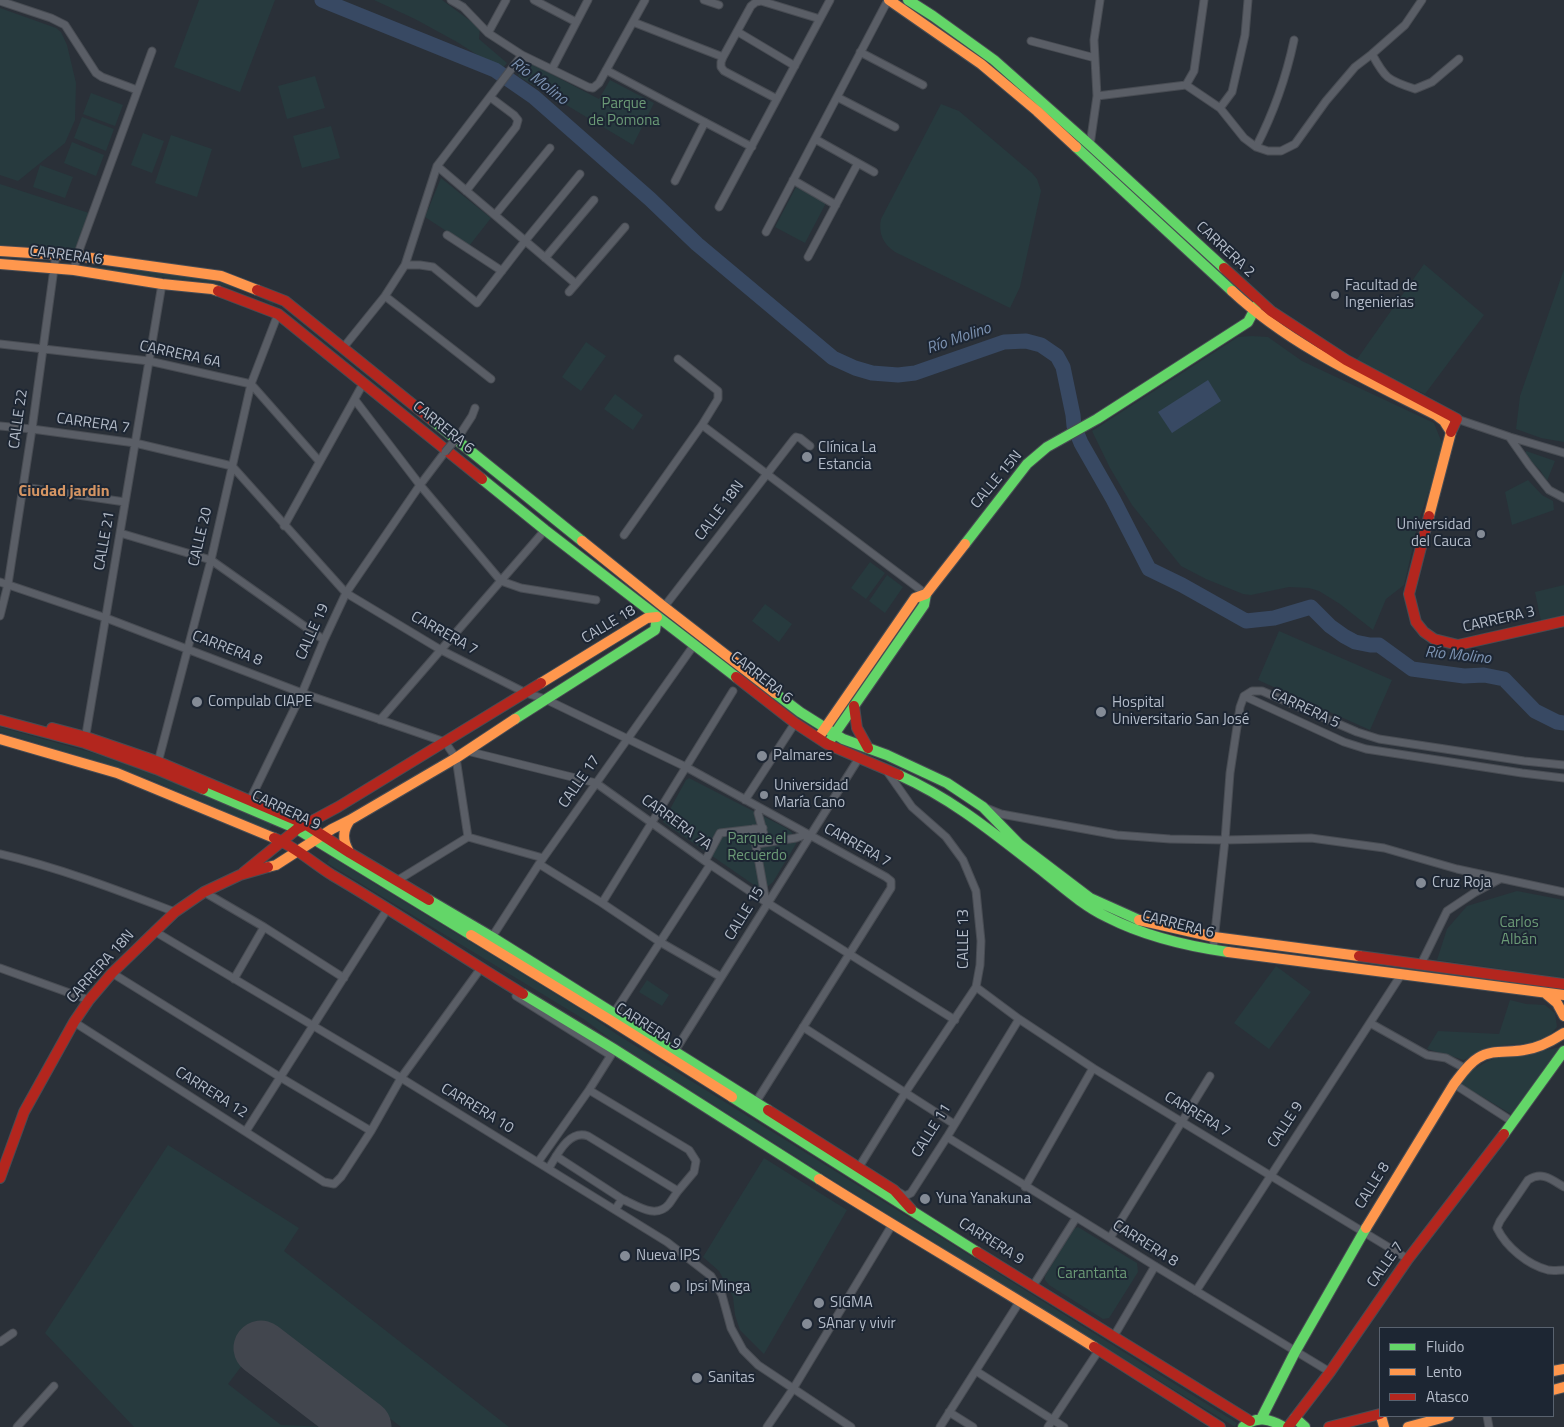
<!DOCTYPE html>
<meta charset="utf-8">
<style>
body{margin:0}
#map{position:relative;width:1564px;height:1427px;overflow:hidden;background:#2a3038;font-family:"Titillium Web",sans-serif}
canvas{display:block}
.legend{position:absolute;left:1379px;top:1327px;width:175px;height:90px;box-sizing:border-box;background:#1d2633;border:1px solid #59626f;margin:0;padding:6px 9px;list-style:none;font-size:15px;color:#b4bcc9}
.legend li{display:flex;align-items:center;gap:10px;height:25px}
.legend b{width:25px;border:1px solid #59626f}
</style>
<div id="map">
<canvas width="1564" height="1427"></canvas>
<ul class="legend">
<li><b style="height:6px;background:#63d668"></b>Fluido</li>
<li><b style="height:6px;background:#ff974d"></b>Lento</li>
<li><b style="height:6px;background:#b3261e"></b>Atasco</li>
</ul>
</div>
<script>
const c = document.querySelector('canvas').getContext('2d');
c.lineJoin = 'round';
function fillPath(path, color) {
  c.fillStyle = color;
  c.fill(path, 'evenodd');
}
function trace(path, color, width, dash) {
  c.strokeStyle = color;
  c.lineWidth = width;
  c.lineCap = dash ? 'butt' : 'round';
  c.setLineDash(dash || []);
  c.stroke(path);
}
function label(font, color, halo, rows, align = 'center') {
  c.font = font + ' "Titillium Web",sans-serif';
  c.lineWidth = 4;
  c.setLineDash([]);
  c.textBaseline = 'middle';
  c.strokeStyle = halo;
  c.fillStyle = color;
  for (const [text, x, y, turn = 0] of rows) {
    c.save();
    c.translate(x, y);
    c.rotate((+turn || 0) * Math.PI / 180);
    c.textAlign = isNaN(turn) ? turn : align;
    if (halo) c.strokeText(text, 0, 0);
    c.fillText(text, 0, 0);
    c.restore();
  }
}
fillPath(new Path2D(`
 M199 0H275L240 92 174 67Z
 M374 0H442L480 28 479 39 507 63 501 70 457 42 415 19Z
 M0 8 56 28 61 32 67 45 76 83 75 120 65 143 18 181 0 175Z
 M526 61 599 99 610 80 654 103 633 145 518 76Z
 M315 76 325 108 287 119 278 86Z
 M91 93 123 105 115 126 83 114Z
 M941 104 959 111 1032 173 1037 179 1041 191 1020 287 1010 308 895 252C883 244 878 233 881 219Z
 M82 117 114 129 106 151 74 138Z
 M331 126 340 158 302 168 293 136Z
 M143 133 164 141 152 173 131 165Z
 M171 135 212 149 197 197 155 183Z
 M72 142 104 155 96 176 64 163Z
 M40 165 73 177 65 198 33 187Z
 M441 178 491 218 469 246 425 217Z
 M0 184 89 213 74 252 37 247 0 245Z
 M796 187 826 203 805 243 775 227Z
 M1424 264 1484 315 1425 394 1355 362Z
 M77 265 215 278 254 291 274 303 273 305 252 293 213 283 77 267Z
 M1564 269V442L1541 438 1516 429 1520 396Z
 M1251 336 1268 337 1302 361 1434 423 1444 448 1419 520 1404 585 1386 599 1373 630 1340 604 1319 591 1309 588 1289 587 1251 595 1243 594 1206 579 1181 566 1132 505 1110 468 1092 431 1238 337Z
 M586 342 606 356 581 391 562 377Z
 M615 394 643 415 633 430 604 409Z
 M1526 451 1555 461 1547 481 1540 470 1526 457Z
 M1528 480 1542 495 1553 501 1554 510 1512 525 1505 492Z
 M870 562 885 573 866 599 851 588Z
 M887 575 903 587 885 613 869 601Z
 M1564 585V620L1542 626 1535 592Z
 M765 604 792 624 779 642 752 621Z
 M1279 631 1392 680 1370 730 1258 680Z
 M0 727 97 754 149 772 272 824 269 830 147 778 96 761 0 732Z
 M689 778 786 828C792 832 796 836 796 844L773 882 767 887 760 888 754 885 663 822 686 780Z
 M331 857 588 1014 618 1035 1237 1423 1235 1427 883 1212 613 1041 585 1020 327 863Z
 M1517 891 1564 900V978L1437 960 1447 929 1467 906Z
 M1276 966 1311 992 1269 1049 1234 1023Z
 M647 980 669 995 662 1006 639 992Z
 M1510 1000 1526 1004 1545 1005 1555 1013 1557 1027 1547 1038 1534 1043 1506 1045 1485 1048 1464 1060 1427 1049 1438 1031 1499 1034Z
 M1561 1047 1511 1114 1459 1083 1471 1071 1486 1062 1503 1055H1522Z
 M168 1145 299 1228 284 1251 509 1427H401L271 1327 228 1384 281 1425 331 1427H134L45 1333Z
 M764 1158 847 1210 764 1354 740 1330 735 1315 733 1297 719 1271 703 1257Z
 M1078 1227 1137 1263 1138 1272 1111 1315 1109 1318 1103 1319 1049 1285 1045 1280V1276L1074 1229Z`), '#273a3e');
fillPath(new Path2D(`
 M1208 380 1221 401 1172 433 1158 412Z`), '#384963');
trace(new Path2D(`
 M322 0 495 70 534 97 650 199 697 244 833 358 855 368 872 373 898 375 915 373 1004 342 1026 341 1041 345 1057 356 1063 367 1073 415 1074 426 1081 443 1113 499 1149 569 1182 585 1246 621 1274 618 1311 607 1330 626 1344 636 1355 642 1370 645H1379L1412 669 1464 676 1484 675 1504 679 1535 711 1557 722 1564 723`), '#384963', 15);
trace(new Path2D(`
 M261 1348 364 1427`), '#42464e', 55);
const street = new Path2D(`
 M451 0 463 7 488 33 522 55 588 87 593 88 599 83 645 0
 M534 0 576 22
 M704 0 719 5
 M1422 0 1405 25 1372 54C1385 78 1387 80 1415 89L1432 82 1459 59
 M0 1 51 18 65 25 96 73 102 77 137 90
 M633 22 723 57
 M738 32 795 66
 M488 33 506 0
 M1031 41 1095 58
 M860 52 923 85
 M552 69 588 0
 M606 70 752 147
 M1186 85 1194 71 1204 0
 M1097 96 1186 85 1220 108 1244 138 1256 147 1268 151H1281L1295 144 1326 101 1355 67 1372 54
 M837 97 895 127
 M777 99 724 71 721 67V62L723 57 751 6 756 2 761 1 820 19
 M1220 108 1232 92 1245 35 1248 0
 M815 139 874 172
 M1090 145 1097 96 1094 40 1100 0
 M1256 147C1273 114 1286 78 1294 40
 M437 166 576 284
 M793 180 836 205
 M675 181 705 122
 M466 191 516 127 518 120 514 115 490 97
 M719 207 830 0
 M495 215 550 148
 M766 232 888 0
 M447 235 502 271
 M808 257 858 163
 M545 258 594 200
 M405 265H420L433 267 477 303 525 241 580 174
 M74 270 77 256 152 51
 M569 292 625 227
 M385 296 491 379
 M0 344 149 361 251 384 319 461
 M343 348 385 296 405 265 437 166 522 55
 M355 400 420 485 501 581 521 588 596 600
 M1457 419 1510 437 1564 453
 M702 425 926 594
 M0 426 32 429 135 443 232 466 346 593 441 650 526 693 545 699 686 767 886 877 891 881V888L754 1105
 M461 433 472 416 475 408
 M1510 438 1529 465 1549 490 1564 498
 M23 487 125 502
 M284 526 364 382
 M120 533 211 560 324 640
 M624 535 702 425 718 399V391L678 359
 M0 582 106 618 302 693 445 742 456 758 468 837
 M664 607 794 439 796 437 800 438 810 446
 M0 616 8 584 32 429 56 254
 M1244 696 1344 742 1366 749 1522 773 1564 778
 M1244 696 1252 691H1262L1357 732 1379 739 1524 761 1564 765
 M380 720 545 530
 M85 740 162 284
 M467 751 596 783 705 861 766 902 955 1020
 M157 766 211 560 251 384 278 314
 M250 800 302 693 324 640 346 593 420 485 445 452
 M745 800 795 723
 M986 808 1001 814 1117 835 1170 839 1225 840 1311 838 1384 848 1457 869 1564 892
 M760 809 758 813 766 842
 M753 829 766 902
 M468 837 543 858
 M757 844 796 838 807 834
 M0 854C60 868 117 890 175 912
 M705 861 720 833 763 828
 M539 864 602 903 660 942 721 977
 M398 880 468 837
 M204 892 264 927 344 978
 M602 903 733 691
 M154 931 401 1078 667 1242 711 1276 722 1295 731 1328 743 1350 758 1365 851 1427
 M492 937 539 864 694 645
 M1213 950 1225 840 1230 773 1240 707 1244 696
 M1421 964 1447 911 1474 893 1500 879
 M0 968 89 1000
 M112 973 280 1077 371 1131
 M234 979 264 927
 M976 987 1019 1019 1093 1068 1408 1259
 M516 996 610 1055
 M614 1013 710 865
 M74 1022 324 1182 334 1184 341 1177 371 1131 401 1078 481 968
 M1370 1023 1427 1055 1446 1058 1466 1069
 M803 1027 954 1124
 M673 1054 859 758
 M1454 1084 1513 1122
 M246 1131 388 908
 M947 1137 1155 1266 1330 1372
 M556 1156 622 1199 615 1210
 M538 1162 589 1090 613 1052
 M859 1167 905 1093 976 987 980 965 981 941 976 891 963 860 946 837 912 807 886 770
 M549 1168C557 1155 569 1129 588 1136L678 1191 694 1172 696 1161 689 1150 589 1090
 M1025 1187 1093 1068
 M1564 1187C1551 1179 1542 1171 1528 1180L1500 1221 1497 1228C1506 1247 1528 1265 1548 1270 1553 1271 1559 1270 1564 1270
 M897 1191 905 1196 911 1193 947 1137 1019 1019
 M622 1199C636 1205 656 1220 669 1204 672 1200 675 1195 678 1191
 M1110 1238 1210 1076
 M1033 1286 1076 1218
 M1196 1291 1401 975
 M1114 1336 1155 1266
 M0 1342 13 1333
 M976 1371 1064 1427
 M949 1412 973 1427
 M1487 1416 1489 1427
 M17 1427 54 1386
 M767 1427 793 1389 892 1225
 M940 1427 1020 1301
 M1048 1427 1099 1350`);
const fast = new Path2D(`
 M908 0 933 16 994 60 1090 145 1224 268
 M1076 147 1232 291
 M432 420 582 541
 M482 479 545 530 736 677
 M965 544 1027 464 1047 447 1097 419 1248 322 1257 305
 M775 693 800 712 843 739 887 755 947 783 983 807 1019 844 1090 898 1139 920
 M515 719 655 630 657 617
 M831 739 924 605 926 594
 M899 775C955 800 997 836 1045 873 1065 889 1084 906 1107 917 1144 936 1186 946 1228 952
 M203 789 297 829 471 935
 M429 900 492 937 768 1110
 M523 994 614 1049 819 1179
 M732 1097 977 1252
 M1504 1134 1564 1051
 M1295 1418 1305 1427
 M1261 1419 1295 1352 1366 1228
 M1243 1427C1256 1415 1270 1419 1284 1427`);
const slow = new Path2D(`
 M889 0 981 64 1037 111 1076 147
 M0 251 77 256 221 276 257 290
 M0 264 74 270 162 284 212 289 218 291
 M1232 291C1291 346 1365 379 1436 415L1444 421 1451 432 1429 516
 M582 541 664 607 775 693
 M541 683 647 618 657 617
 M821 734 915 598 926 594 965 544
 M0 739 117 773 274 838
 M348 850C342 839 343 830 350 820
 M268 867 276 865 332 829 350 820 456 758 515 719
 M1139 920 1214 937 1359 956
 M471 935 610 1020 732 1097
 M1228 952 1564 995
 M1545 993 1557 1003 1564 1016
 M819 1179C910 1236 1003 1290 1094 1347
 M1366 1228 1454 1084C1461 1075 1468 1064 1478 1058 1492 1049 1508 1053 1524 1050 1539 1048 1552 1041 1564 1033
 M1553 1371 1564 1369
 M1553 1390 1564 1387
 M1381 1416 1384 1427
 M1408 1427 1449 1416`);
const jam = new Path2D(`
 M1224 268 1271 311 1346 360 1457 419 1451 432
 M257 290 285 301 432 420
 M218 291 278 314 482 479
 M1429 516 1409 594 1416 622 1424 632 1434 639 1458 645 1564 621
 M736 677 795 723 827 744 899 775
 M854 706 857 728 868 748
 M0 720 85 743 156 769 203 789
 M52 728 86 737 159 762 305 824 350 853 429 900
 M274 838C294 846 313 863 332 875 397 913 459 955 523 994
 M243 873 297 829 338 807 541 683
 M1359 956 1564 984
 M768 1110 894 1190 911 1209
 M0 1178 24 1112 74 1022 89 1000 112 973 175 912 204 892 240 875 268 867
 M977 1252 1250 1421
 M1094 1347 1220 1427
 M1288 1427 1330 1372 1408 1259 1504 1134
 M1329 1427 1380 1414`);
trace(street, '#484c53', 9);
trace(fast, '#484c53', 12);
trace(slow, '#484c53', 12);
trace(jam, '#484c53', 12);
trace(street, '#5a5e66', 7);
trace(fast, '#63d668', 10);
trace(slow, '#ff974d', 10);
trace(jam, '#b3261e', 10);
const streetBridge = new Path2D(`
 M445 452 461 433`);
trace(streetBridge, '#484c53', 9, []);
trace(streetBridge, '#5a5e66', 7);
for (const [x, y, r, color] of [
 [1335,295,5,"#848b96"],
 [807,457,6,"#848b96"],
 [1481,534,5,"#848b96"],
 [197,702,6,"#848b96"],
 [1101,712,6,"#848b96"],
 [762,756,6,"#848b96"],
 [764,795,5,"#848b96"],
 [1421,883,6,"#848b96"],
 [925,1199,6,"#848b96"],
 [625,1256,6,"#848b96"],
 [675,1287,6,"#848b96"],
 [819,1303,6,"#848b96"],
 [807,1324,6,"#848b96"],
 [697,1378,6,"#848b96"]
]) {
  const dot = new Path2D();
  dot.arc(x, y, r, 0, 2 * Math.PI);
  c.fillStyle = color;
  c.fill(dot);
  trace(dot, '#1d2633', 2);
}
label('15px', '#6b9a76', '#1d2633', [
 ["Parque",624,104],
 ["de Pomona",624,121],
 ["Parque el",757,839],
 ["Recuerdo",757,856],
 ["Carlos",1519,923],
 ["Albán",1519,940],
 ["Carantanta",1092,1274]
]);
label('15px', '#b4bcc9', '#1d2633', [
 ["CARRERA 2",1225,250,43],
 ["CARRERA 6",66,256,7],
 ["CARRERA 6A",180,355,12],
 ["CALLE 22",19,419,-82],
 ["CARRERA 7",93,424,8],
 ["CARRERA 6",443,428,39],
 ["CALLE 15N",997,480,-50],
 ["CALLE 18N",720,511,-53],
 ["CALLE 20",201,537,-77],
 ["CALLE 21",105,541,-80],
 ["CARRERA 3",1499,620,-13],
 ["CALLE 18",609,625,-31],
 ["CALLE 19",313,632,-66],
 ["CARRERA 7",444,634,29],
 ["CARRERA 8",227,649,21],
 ["CARRERA 6",761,678,38],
 ["CARRERA 5",1305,709,25],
 ["CALLE 17",580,782,-55],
 ["CARRERA 9",286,811,25],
 ["CARRERA 7A",676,823,36],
 ["CARRERA 7",857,846,29],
 ["CALLE 15",745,914,-58],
 ["CARRERA 6",1178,925,14],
 ["CALLE 13",964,939,-90],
 ["CARRERA 18N",101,967,-48],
 ["CARRERA 9",648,1027,32],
 ["CARRERA 12",211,1093,32],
 ["CARRERA 10",477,1109,31],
 ["CARRERA 7",1197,1115,31],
 ["CALLE 9",1286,1125,-57],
 ["CALLE 11",932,1131,-58],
 ["CALLE 8",1373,1186,-58],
 ["CARRERA 9",991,1242,32],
 ["CARRERA 8",1145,1244,32],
 ["CALLE 7",1386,1265,-55]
]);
label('15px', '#b4bcc9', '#1d2633', [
 ["Facultad de",1345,286],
 ["Ingenierias",1345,303],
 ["Clínica La",818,448],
 ["Estancia",818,465],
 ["Universidad",1471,525,"right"],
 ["del Cauca",1471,542,"right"],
 ["Compulab CIAPE",208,702],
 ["Hospital",1112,703],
 ["Universitario San José",1112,720],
 ["Palmares",773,756],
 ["Universidad",774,786],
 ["María Cano",774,803],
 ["Cruz Roja",1432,883],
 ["Yuna Yanakuna",936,1199],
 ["Nueva IPS",636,1256],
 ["Ipsi Minga",686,1287],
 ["SIGMA",830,1303],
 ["SAnar y vivir",818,1324],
 ["Sanitas",708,1378]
], 'left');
label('italic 16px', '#7c92b1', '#1d2633', [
 ["Río Molino",539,82,37],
 ["Río Molino",959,339,-19],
 ["Río Molino",1458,656,6]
]);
label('bold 16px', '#d59563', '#1d2633', [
 ["Ciudad jardin",64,492]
]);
</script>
